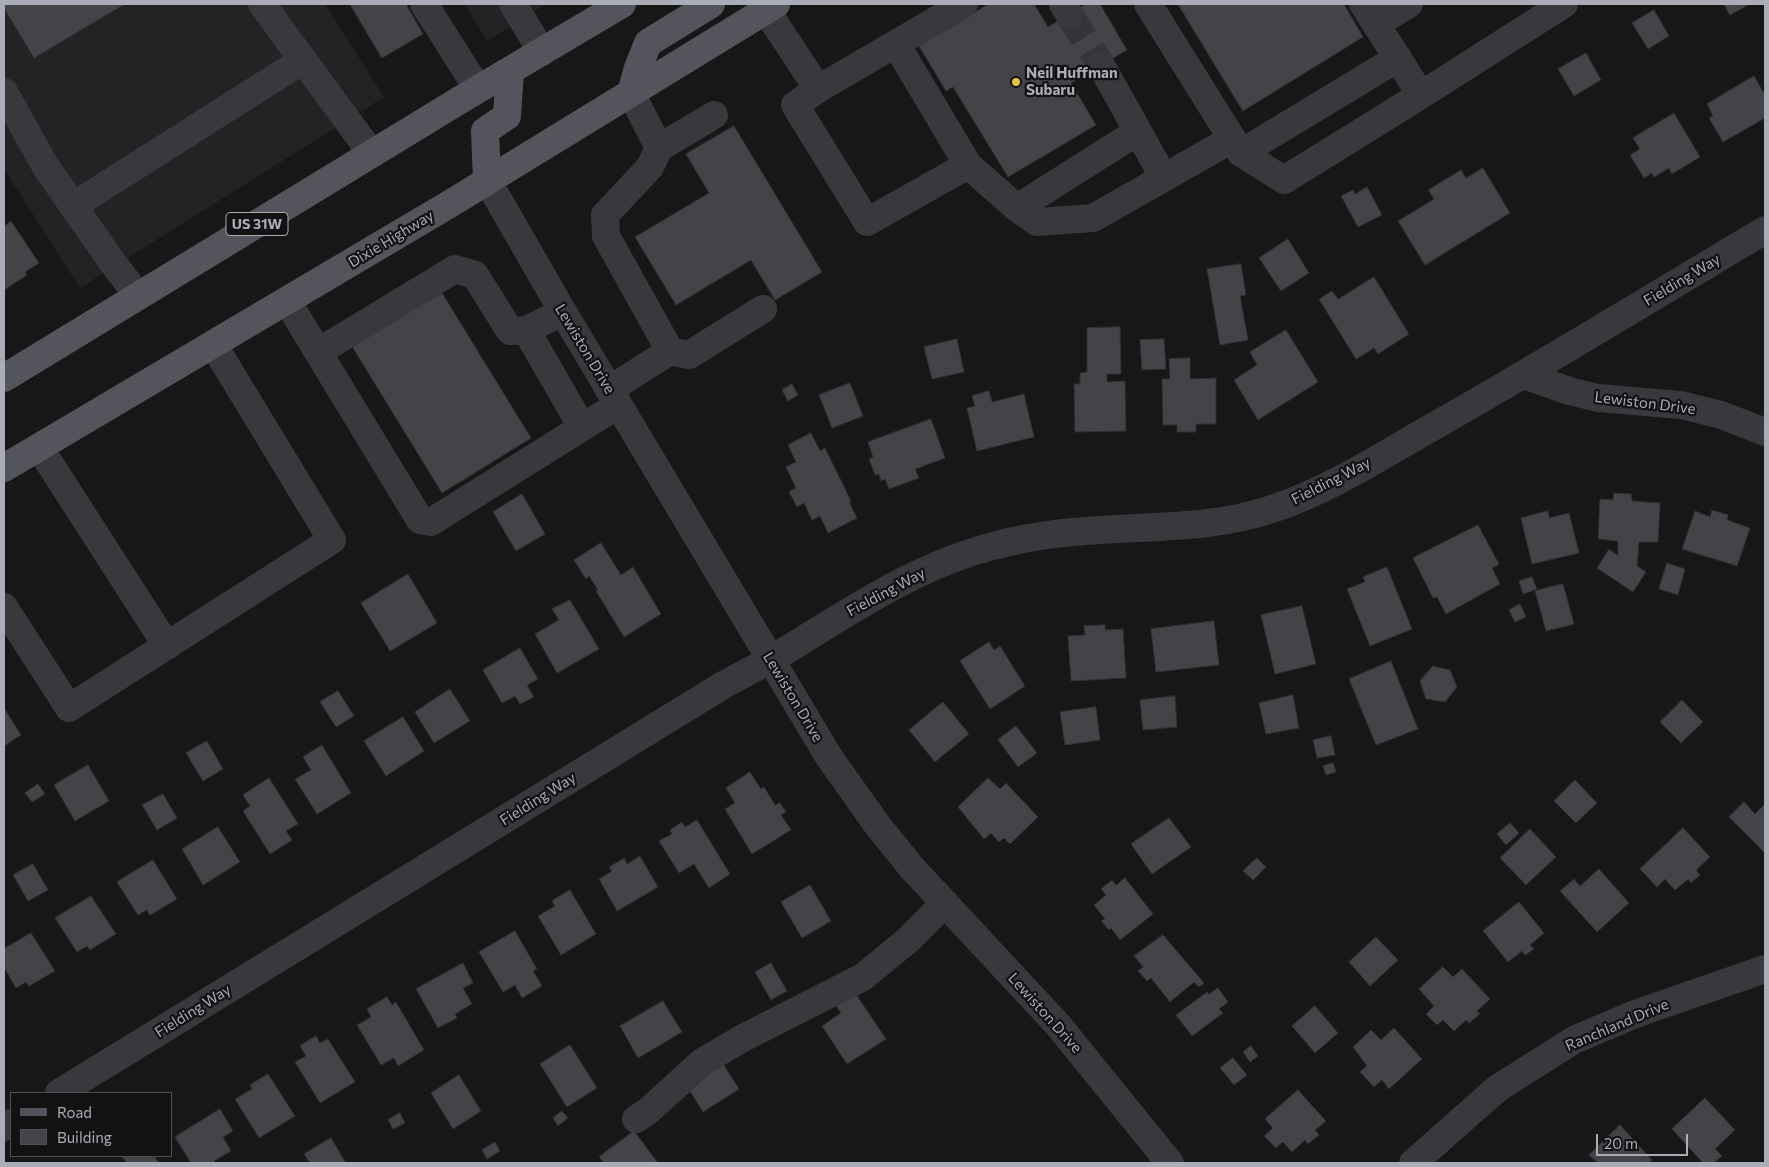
<!DOCTYPE html>
<style>
body{margin:0}
#map{position:relative;width:1769px;height:1167px;overflow:hidden;background:#171718;font-family:Commissioner,sans-serif}
canvas{display:block}
.frame{position:absolute;inset:0;border:5px solid #aaacb7;pointer-events:none}
.legend{position:absolute;left:10px;top:1092px;width:162px;height:65px;box-sizing:border-box;background:#121213;border:1px solid #4f5055;margin:0;padding:6px 9px;list-style:none;font-size:15px;color:#aaacb7}
.legend li{display:flex;align-items:center;gap:10px;height:25px}
.legend b{width:25px;border:1px solid #4f5055}
.scale{position:absolute;left:1596px;top:1134px;width:92px;height:22px;box-sizing:border-box;border:2px solid #aaacb7;border-top:0;padding-left:6px;font-size:15px;line-height:18px;white-space:nowrap;color:#aaacb7;-webkit-text-stroke:4px #121213;paint-order:stroke}
</style>
<div id="map">
<canvas width="1769" height="1167"></canvas>
<div class="frame"></div>
<ul class="legend">
<li><b style="height:6px;background:#54555c"></b>Road</li>
<li><b style="height:14px;background:#444448"></b>Building</li>
</ul>
<div class="scale">20 m</div>
</div>
<script>
const c = document.querySelector('canvas').getContext('2d');
c.lineJoin = 'round';
function fillPath(path, color) {
  c.fillStyle = color;
  c.fill(path, 'evenodd');
}
function trace(path, color, width, dash) {
  c.strokeStyle = color;
  c.lineWidth = width;
  c.lineCap = dash ? 'butt' : 'round';
  c.setLineDash(dash || []);
  c.stroke(path);
}
function label(font, color, halo, rows, align = 'center') {
  c.font = font + ' Commissioner,sans-serif';
  c.lineWidth = 4.5;
  c.setLineDash([]);
  c.textBaseline = 'middle';
  c.strokeStyle = halo;
  c.fillStyle = color;
  for (const [text, x, y, turn = 0] of rows) {
    c.save();
    c.translate(x, y);
    c.rotate((+turn || 0) * Math.PI / 180);
    c.textAlign = isNaN(turn) ? turn : align;
    if (halo) c.strokeText(text, 0, 0);
    c.fillText(text, 0, 0);
    c.restore();
  }
}
fillPath(new Path2D(`
 M4 4H325L384 97 80 288 4 169Z
 M465 4H546L487 41Z`), '#232325');
const building = new Path2D(`
 M4 4H125L34 58 4 8Z
 M350 4H406L423 34 382 58Z
 M989 4H1034L1048 27 1086 4H1100L1127 50 1071 83 1096 125 1008 177 953 87 946 91 919 46Z
 M1178 4H1344L1363 37 1243 111Z
 M1724 4H1750L1730 15Z
 M1654 10 1669 36 1648 49 1632 23Z
 M1586 53 1601 80 1574 96 1558 69Z
 M1754 76 1765 95V118L1723 142 1709 118 1713 116 1707 104Z
 M1674 113 1700 157 1672 174 1669 168 1654 177 1652 173 1644 178 1630 155 1640 149 1633 138Z
 M734 126 822 272 775 300 751 260 676 305 635 237 709 193 686 154Z
 M1483 168 1510 213 1425 265 1398 221 1434 199 1428 190 1461 170 1466 178Z
 M1367 187 1382 215 1358 227 1341 196 1353 190 1355 194Z
 M11 221 39 263 25 272 27 275 4 290V227Z
 M1288 239 1309 273 1281 291 1259 258Z
 M1241 264 1246 295 1240 296 1248 340 1220 345 1207 269Z
 M1374 277 1409 334 1378 354 1374 348 1356 359 1319 299 1332 291 1338 299Z
 M439 288 531 438 442 493 350 343Z
 M1120 327 1121 374H1107V382L1125 381 1126 431 1075 432 1074 384H1080V373L1087 372V328Z
 M1286 330 1318 382 1258 420 1234 380 1257 365 1250 352Z
 M957 339 964 372 932 379 924 347Z
 M1164 339 1166 369 1142 370 1140 340Z
 M1190 358V379L1216 378V424H1196V432H1177V425H1163L1162 379H1170L1169 359Z
 M850 383 863 416 832 428 819 395Z
 M792 384 798 395 788 401 782 390Z
 M989 391 992 402 1024 394 1034 437 977 451 967 408 975 406 972 396Z
 M931 419 945 458 915 469 919 478 889 489 885 479 881 481 879 474 875 475 869 459 873 457 868 442Z
 M811 433 820 451 825 448 851 501 849 502 857 518 828 533 820 516 812 520 804 503 797 507 789 492 796 488 786 467 796 462 788 445Z
 M1614 493 1631 494 1632 501 1660 503 1658 542H1639L1637 566 1646 572 1633 592 1597 568 1609 549 1618 556V541L1598 539 1600 499 1613 500Z
 M522 494 545 534 516 551 493 512Z
 M1712 510 1728 515 1727 520 1750 528 1737 566 1682 549 1695 511 1710 517Z
 M1548 511 1549 518 1569 513 1579 553 1532 564 1521 518Z
 M1478 525 1499 564 1492 568 1500 584 1446 614 1437 597 1433 598 1413 558Z
 M601 543 621 575 633 567 661 614 624 637 596 591 598 590 589 576 586 579 574 560Z
 M1667 563 1685 569 1678 595 1659 589Z
 M1387 567 1412 629 1370 646 1347 589 1365 582 1363 577Z
 M408 574 437 623 390 651 361 603Z
 M1532 577 1537 589 1523 594 1519 581Z
 M1563 584 1574 624 1546 631 1535 591Z
 M570 600 599 649 557 673 535 634 559 620 552 609Z
 M1520 604 1526 617 1515 622 1509 610Z
 M1302 606 1316 664 1275 674 1261 615Z
 M1214 621 1219 665 1156 672 1151 629Z
 M1105 625V630L1123 629 1126 678 1071 681 1068 636 1085 635 1084 626Z
 M989 642 994 650 1000 646 1025 686 990 709 960 661Z
 M520 648 538 679 527 685 534 697 520 704 515 696 502 703 483 670Z
 M1391 661 1418 729 1376 745 1349 679Z
 M1433 666 1450 670 1457 687 1445 702 1426 699 1420 681Z
 M450 689 470 721 434 743 415 712Z
 M338 691 354 716 336 727 320 702Z
 M1293 695 1299 728 1266 734 1259 703Z
 M1175 696 1177 727 1143 730 1140 700Z
 M1682 700 1703 722 1681 743 1660 722Z
 M943 702 969 734 935 762 909 730Z
 M1096 707 1100 740 1065 745 1060 712Z
 M4 708 21 735 4 746Z
 M403 717 424 751 386 776 364 741Z
 M1016 726 1037 753 1018 767 998 740Z
 M1331 736 1335 755 1317 758 1313 740Z
 M207 741 223 769 203 781 186 753Z
 M322 745 351 793 317 814 295 779 311 770 303 757Z
 M1333 763 1336 772 1326 775 1323 766Z
 M88 765 109 801 75 821 54 785Z
 M750 772 761 789 764 787 775 805 780 803 786 812 781 815 791 830 752 854 725 809 735 803 726 788Z
 M269 778 298 824 286 831 292 840 270 854 243 811 250 806 243 795Z
 M988 778 1000 789 1006 783 1038 817 1010 844 1004 838 999 842 991 833 984 839 958 807Z
 M1575 780 1597 803 1576 823 1554 801Z
 M38 784 45 794 32 802 25 793Z
 M163 794 177 818 157 830 142 805Z
 M1744 802 1755 814 1765 804V853L1729 817Z
 M1169 818 1191 847 1152 874 1131 844Z
 M697 820 730 874 709 888 694 864 679 873 659 841 672 834 670 830 682 822 685 827Z
 M1510 823 1519 833 1506 845 1497 834Z
 M218 827 240 862 203 885 182 849Z
 M1683 828 1710 857 1696 870 1700 875 1691 883 1688 879 1675 890 1665 879 1657 887 1640 869Z
 M1530 829 1556 857 1526 885 1500 858Z
 M640 856 658 887 617 911 599 879 612 871 609 867 624 858 627 864Z
 M1257 858 1266 867 1253 880 1243 871Z
 M153 860 177 899 150 915 147 910 138 915 117 882Z
 M33 864 48 890 28 901 13 875Z
 M1599 869 1629 903 1597 932 1560 891 1574 879 1580 886Z
 M1125 878 1153 914 1120 940 1111 928 1109 930 1101 921 1105 919 1094 905 1106 895 1101 889 1112 880 1116 885Z
 M810 885 831 921 802 938 781 902Z
 M570 890 596 934 561 955 538 916 555 906 552 901Z
 M91 896 116 934 90 950 87 946 77 952 55 918Z
 M1519 902 1544 933 1530 945 1534 949 1525 955 1522 951 1508 962 1483 931Z
 M515 931 537 969 533 971 542 986 522 998 515 985 503 992 479 952Z
 M31 933 55 971 29 986 26 982 16 988 4 967V949Z
 M1163 935 1204 983 1199 987 1194 982 1170 1002 1151 978 1147 981 1138 971 1143 967 1134 956Z
 M1376 937 1398 960 1370 986 1349 962Z
 M463 963 473 983 463 988 472 1004 455 1014 457 1018 438 1028 416 989Z
 M771 963 787 991 771 1000 755 972Z
 M1443 967 1453 977 1462 969 1490 999 1477 1011 1480 1014 1469 1023 1466 1020 1454 1031 1443 1020 1437 1025 1426 1014 1434 1006 1419 989Z
 M1218 988 1228 1002 1219 1009 1223 1013 1192 1036 1176 1015 1207 992 1209 994Z
 M853 990 886 1039 847 1064 822 1026 841 1013 834 1003Z
 M387 997 392 1005 396 1002 424 1050 398 1066 394 1058 381 1065 357 1025 371 1017 367 1009Z
 M663 1001 682 1032 638 1058 620 1026Z
 M1315 1006 1338 1033 1315 1053 1292 1026Z
 M1394 1028 1422 1059 1389 1089 1382 1080 1374 1087 1360 1072 1367 1066 1353 1047 1371 1030 1381 1040Z
 M316 1036 320 1043 328 1039 355 1082 320 1103 295 1062 306 1056 300 1046Z
 M570 1045 597 1088 567 1107 540 1064Z
 M1251 1046 1258 1056 1250 1062 1243 1052Z
 M1233 1058 1247 1075 1234 1085 1220 1068Z
 M721 1061 739 1089 703 1112 685 1083Z
 M268 1074 295 1116 259 1138 235 1099 252 1089 250 1085Z
 M459 1075 481 1111 453 1129 431 1093Z
 M1298 1090 1326 1121 1315 1130 1319 1135 1308 1144 1305 1140 1292 1152 1283 1142 1276 1148 1264 1136 1273 1128 1265 1119Z
 M1705 1098 1735 1130 1715 1149 1722 1156 1714 1163H1703L1672 1129Z
 M220 1109 233 1131 223 1137 231 1151 214 1161 216 1163H191L175 1137Z
 M562 1111 568 1118 558 1126 553 1118Z
 M400 1113 405 1123 393 1129 388 1120Z
 M1620 1125 1652 1160 1649 1163H1598L1589 1155Z
 M634 1131 658 1163H604L599 1157Z
 M331 1138 346 1163H310L304 1154Z
 M495 1142 500 1151 487 1159 482 1150Z
 M122 1156H154L159 1163H127Z`);
fillPath(building, '#444448');
trace(building, '#313134', 1);
trace(new Path2D(`
 M1069 14 1101 65`), '#343538', 28, [28, 14]);
trace(new Path2D(`
 M262 4 372 154
 M424 4 478 89
 M513 4 542 52
 M1063 4 1069 14
 M1148 4 1241 153 1398 58
 M1363 4 1421 95 1564 4
 M766 10 818 89 964 4
 M1376 24 1409 4
 M1101 65 1164 178
 M818 89 795 105 867 222 968 165 896 44
 M4 92 46 167 110 259 138 296
 M659 148 714 115
 M1241 153 1284 180 1421 95
 M968 165 1017 208 1037 222 1093 218 1232 139
 M487 180 563 312 829 757 878 826 912 868 1058 1025 1170 1163
 M73 206 303 60
 M1017 208 1137 132
 M287 301 420 520 431 522 618 405
 M526 330 582 427
 M670 351 689 355 763 309
 M318 352 455 269 475 275 510 331 526 330 563 312
 M1524 375 1569 391 1598 398 1681 405 1721 415 1765 432
 M609 390 670 351 606 236 605 215 650 167 659 148 631 93
 M39 447 167 646
 M4 607 69 708 332 540 213 344
 M59 1093 725 684C740 676 755 668 770 660 844 616 912 566 997 545 1030 536 1065 532 1100 530 1158 526 1216 528 1272 509 1330 490 1383 455 1436 425 1547 362 1656 295 1765 230
 M636 1119 647 1112 702 1062 743 1038 863 977 908 940 945 903
 M4 1127 11 1123
 M1413 1163 1498 1088 1574 1040 1635 1014 1765 969`), '#38383d', 28);
trace(new Path2D(`
 M631 93 638 68 648 43 711 4
 M487 180 485 131 507 116 510 71
 M4 378 460 100 622 4
 M4 468 453 202 776 4`), '#54555c', 28);
for (const [x, y, r, color] of [
 [1016,82,5,"#e4c443"]
]) {
  const dot = new Path2D();
  dot.arc(x, y, r, 0, 2 * Math.PI);
  c.fillStyle = color;
  c.fill(dot);
  trace(dot, '#121213', 2);
}
for (const [x, y, w] of [
 [257,224,62]
]) {
  const box = new Path2D();
  box.roundRect(x - w / 2, y - 11.5, w, 23, 4);
  c.fillStyle = '#121213';
  c.fill(box);
  trace(box, '#aaacb7', 1);
}
label('bold 14px', '#aaacb7', null, [
 ["US 31W",257,224]
]);
label('bold 15px', '#aaacb7', '#121213', [
 ["Neil Huffman",1026,73],
 ["Subaru",1026,90]
], 'left');
label('15px', '#aaacb7', '#121213', [
 ["Dixie Highway",391,239,-31],
 ["Fielding Way",1682,280,-31],
 ["Lewiston Drive",585,349,59],
 ["Lewiston Drive",1645,403,7],
 ["Fielding Way",1331,481,-27],
 ["Fielding Way",886,592,-28],
 ["Lewiston Drive",793,697,59],
 ["Fielding Way",538,799,-32],
 ["Fielding Way",193,1011,-32],
 ["Lewiston Drive",1045,1013,48],
 ["Ranchland Drive",1617,1025,-23]
]);
</script>
